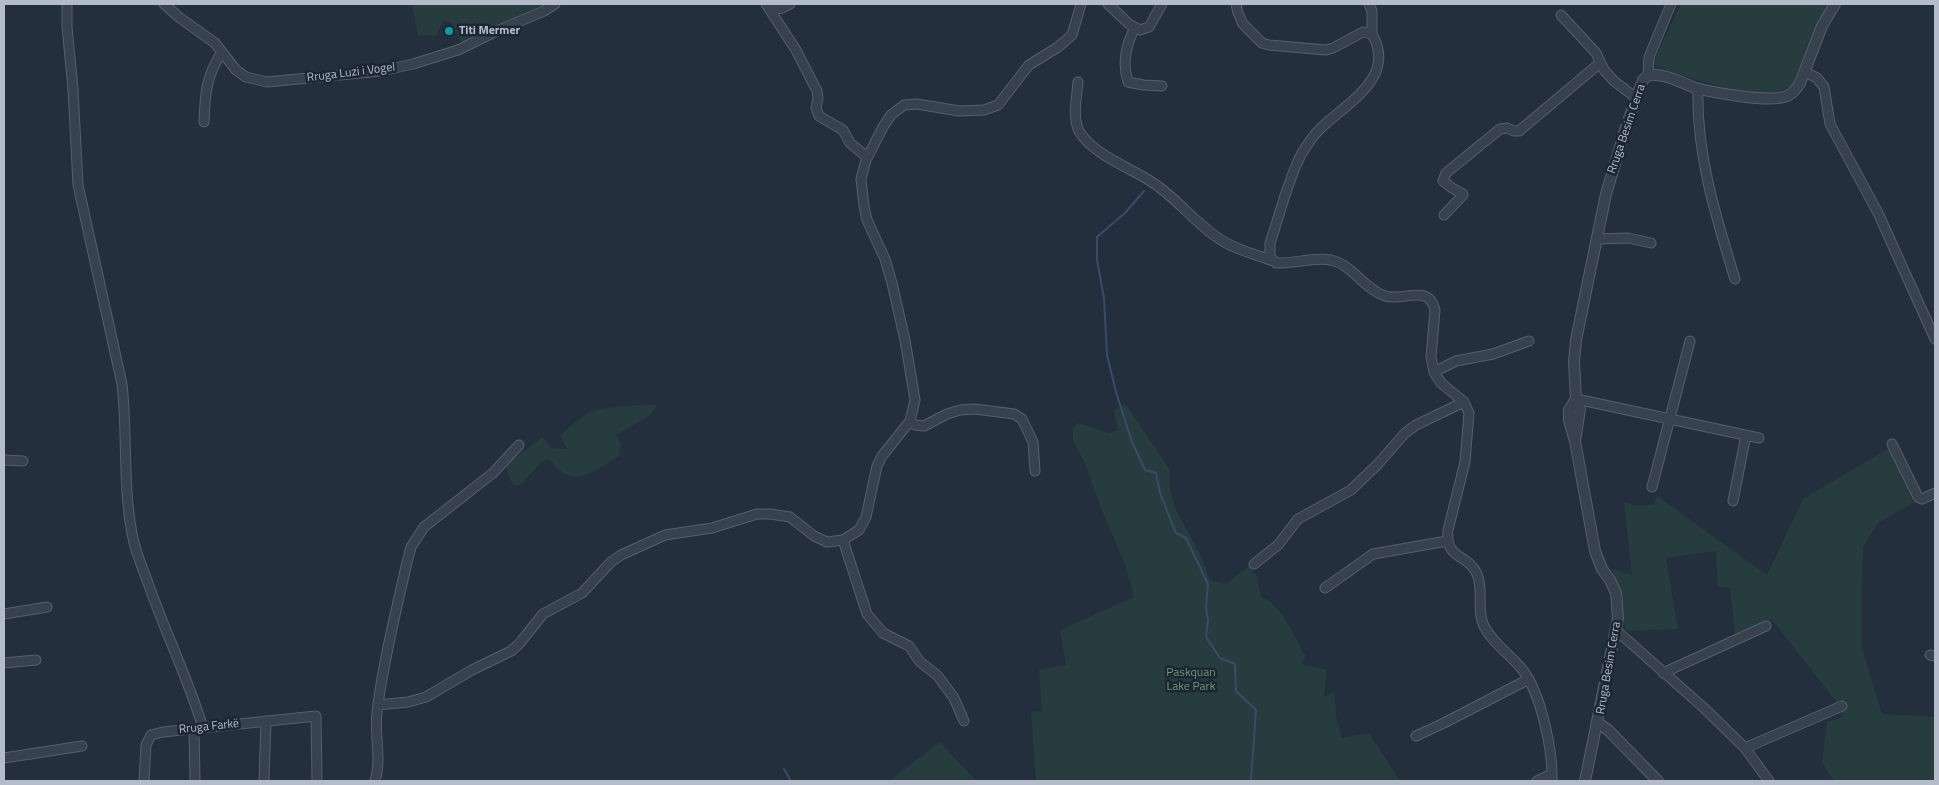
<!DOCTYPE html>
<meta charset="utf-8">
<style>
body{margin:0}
#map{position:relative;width:1939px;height:785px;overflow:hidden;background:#242f3e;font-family:"Titillium Web",sans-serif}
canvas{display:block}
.frame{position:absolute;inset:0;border:5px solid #b4bcc9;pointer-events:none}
</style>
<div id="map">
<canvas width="1939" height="785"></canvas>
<div class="frame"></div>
</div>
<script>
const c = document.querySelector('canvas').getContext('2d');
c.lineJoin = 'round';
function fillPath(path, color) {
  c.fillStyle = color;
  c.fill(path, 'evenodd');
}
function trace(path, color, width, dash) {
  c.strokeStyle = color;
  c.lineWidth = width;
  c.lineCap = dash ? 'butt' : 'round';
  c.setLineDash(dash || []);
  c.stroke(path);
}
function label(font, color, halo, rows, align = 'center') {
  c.font = font + ' "Titillium Web",sans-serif';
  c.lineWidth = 5;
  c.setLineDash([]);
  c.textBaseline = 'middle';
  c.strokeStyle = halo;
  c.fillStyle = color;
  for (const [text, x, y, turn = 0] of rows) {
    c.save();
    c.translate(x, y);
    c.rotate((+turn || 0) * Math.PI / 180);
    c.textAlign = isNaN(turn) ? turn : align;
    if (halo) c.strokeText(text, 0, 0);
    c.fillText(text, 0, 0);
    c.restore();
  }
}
fillPath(new Path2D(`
 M412 4H545L461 42 451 22 443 21 436 36 418 35Z
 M1681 4H1828L1815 27 1792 86C1786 88 1779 92 1773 93 1747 96 1677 76 1652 64Z
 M1125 403 1170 470 1169 485 1175 508 1200 554 1210 580 1226 584 1249 566 1257 577 1261 597C1277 602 1289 624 1296 639 1300 646 1300 650 1306 655L1301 664 1327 670 1324 697 1334 692 1337 721 1342 738 1369 733 1400 781H1036L1031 712 1042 711 1039 670 1066 665 1060 630 1134 597 1125 565 1099 503 1085 463 1073 441V429L1078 423 1109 433 1118 430 1114 410Z
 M657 405 650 415 616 435 621 444 619 456C603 465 582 485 563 473 558 469 554 463 548 459L541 462 521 485 514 486 510 479 506 468C515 455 531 448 542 437L551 448 567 449 560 436C570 427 579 417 591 412 605 406 641 405 657 405Z
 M1889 448 1913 503 1878 523 1863 547 1861 645 1882 714 1935 717V781H1834L1822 763 1827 722 1843 717 1835 700 1773 621 1735 634 1730 588 1718 587 1716 551 1666 558 1678 629 1626 631 1612 568 1632 575 1624 502 1637 506 1654 504 1657 496 1767 575 1803 499Z
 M940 742 976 781H889Z`), '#263c3f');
trace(new Path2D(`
 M1144 191 1125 213 1097 237V260L1104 298 1107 355 1116 392 1132 442 1145 470 1156 473 1160 493 1176 533 1186 538 1208 584 1206 606 1208 621 1206 637 1220 658 1235 664 1236 691 1256 710 1251 781
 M784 769 791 781`), '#394c67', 2);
const minor = new Path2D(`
 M67 4V27L73 89 78 185 122 384C128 437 122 491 134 543 138 557 143 570 148 583 165 632 188 678 203 728
 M164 4 180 18 215 43 236 70 246 77 267 82 381 71 413 64 458 50 499 30 544 11 555 4
 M766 4 796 50 817 91 818 98 816 108 819 116 843 130 850 143 867 157
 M1108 4 1129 24 1140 30 1149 27 1162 4
 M1236 4 1238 13 1243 24 1262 43 1269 45 1326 50 1333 48 1363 32 1372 34C1398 79 1343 105 1318 131 1312 137 1307 145 1302 153 1288 179 1280 214 1270 243V257L1276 263H1280C1297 263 1314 257 1331 260 1353 265 1364 289 1385 296 1402 302 1429 283 1435 310L1431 357 1434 372 1441 383 1464 402 1469 413 1465 462 1448 530C1445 561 1468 553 1477 574 1484 590 1476 610 1484 626 1493 644 1510 654 1522 669 1541 693 1553 751 1552 781
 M1369 4 1372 11V34
 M771 10 782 8 790 4
 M1561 15 1596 53 1604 70 1614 81 1635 97
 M1135 28C1126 44 1122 64 1128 82L1143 85 1162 86
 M1805 72 1817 78 1824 87 1830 124 1878 213 1935 339
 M1648 76 1649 57 1671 4
 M1078 82C1077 96 1072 117 1079 131 1094 157 1136 169 1159 187 1182 204 1201 229 1226 243 1241 251 1257 255 1273 261
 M1698 88C1696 154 1716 217 1735 279
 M204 122C205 94 206 76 222 52
 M1444 215 1463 195V194L1452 188 1443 181 1446 173 1500 129 1507 128 1514 131H1519L1600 63
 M1597 239 1628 238 1651 243
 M1434 372 1456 361 1493 354 1529 341
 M1576 399 1759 438
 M910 421 915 425 924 426 947 414 960 410 975 409 1014 414 1022 419 1033 442 1035 471
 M1892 444 1918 497 1922 499 1935 493
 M4 460 23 461
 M1652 487 1690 341
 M1733 501 1746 435
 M843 540 867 614 883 633 909 646 920 662 937 675 954 698 964 721
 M1254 564 1278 545 1298 519 1351 490 1378 464 1405 433 1416 425 1464 402
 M1325 588 1373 554 1447 541
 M4 614 47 607
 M1617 631 1704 708 1745 748 1769 781
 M1930 655 1935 656
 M4 663 36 660
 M1663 673 1766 626
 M378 705 408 702 426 697 472 670 511 651 519 644 543 614 582 593 611 562 621 555 665 535 712 528 757 514H770L790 517 814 536 827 542 843 540 859 530 866 517 877 466 882 456 910 421 915 400 905 340 892 283 885 259 867 220 864 206 861 179 866 160 883 127 891 115 904 105 917 104 959 111 984 110 998 105 1029 65 1058 47 1072 35 1081 4
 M194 729 195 781
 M1416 736 1444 723 1529 679
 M1745 748 1842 706
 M4 758 82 746
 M144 781 146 745 151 735 163 732 316 716 317 781
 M264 781 266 721
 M375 781C382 759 374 735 377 712 383 662 396 612 407 562L411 547 424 527 493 473 519 445
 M1537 781 1552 774`);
const tertiary = new Path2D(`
 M1576 399 1569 410V420L1575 441 1595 551 1602 569 1610 580 1616 593 1618 618 1585 781
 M1575 441 1580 409 1576 399 1574 361 1576 340 1606 194 1626 127 1643 80C1647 76 1650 74 1656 75 1669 75 1684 84 1696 88 1715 93 1766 102 1784 97 1792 95 1796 90 1800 83L1822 26 1835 4
 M1598 723 1608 730 1658 781`);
trace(minor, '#565f6c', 11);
trace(tertiary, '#565f6c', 12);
trace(minor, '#38414e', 9);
trace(tertiary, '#38414e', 10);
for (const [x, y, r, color] of [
 [449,31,5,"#0f9aa8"]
]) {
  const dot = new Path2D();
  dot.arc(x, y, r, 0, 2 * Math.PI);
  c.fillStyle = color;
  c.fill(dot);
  trace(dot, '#1d2633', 2);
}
label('bold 12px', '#b4bcc9', '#1d2633', [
 ["Titi Mermer",459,31]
], 'left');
label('12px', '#b4bcc9', '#1d2633', [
 ["Rruga Luzi i Vogel",351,73,-7],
 ["Rruga Besim Cerra",1627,129,-71],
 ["Rruga Besim Cerra",1609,668,-80],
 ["Rruga Farkë",209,727,-6]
]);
label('12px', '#6b9a76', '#1d2633', [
 ["Paskquan",1191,673],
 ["Lake Park",1191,687]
]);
</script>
